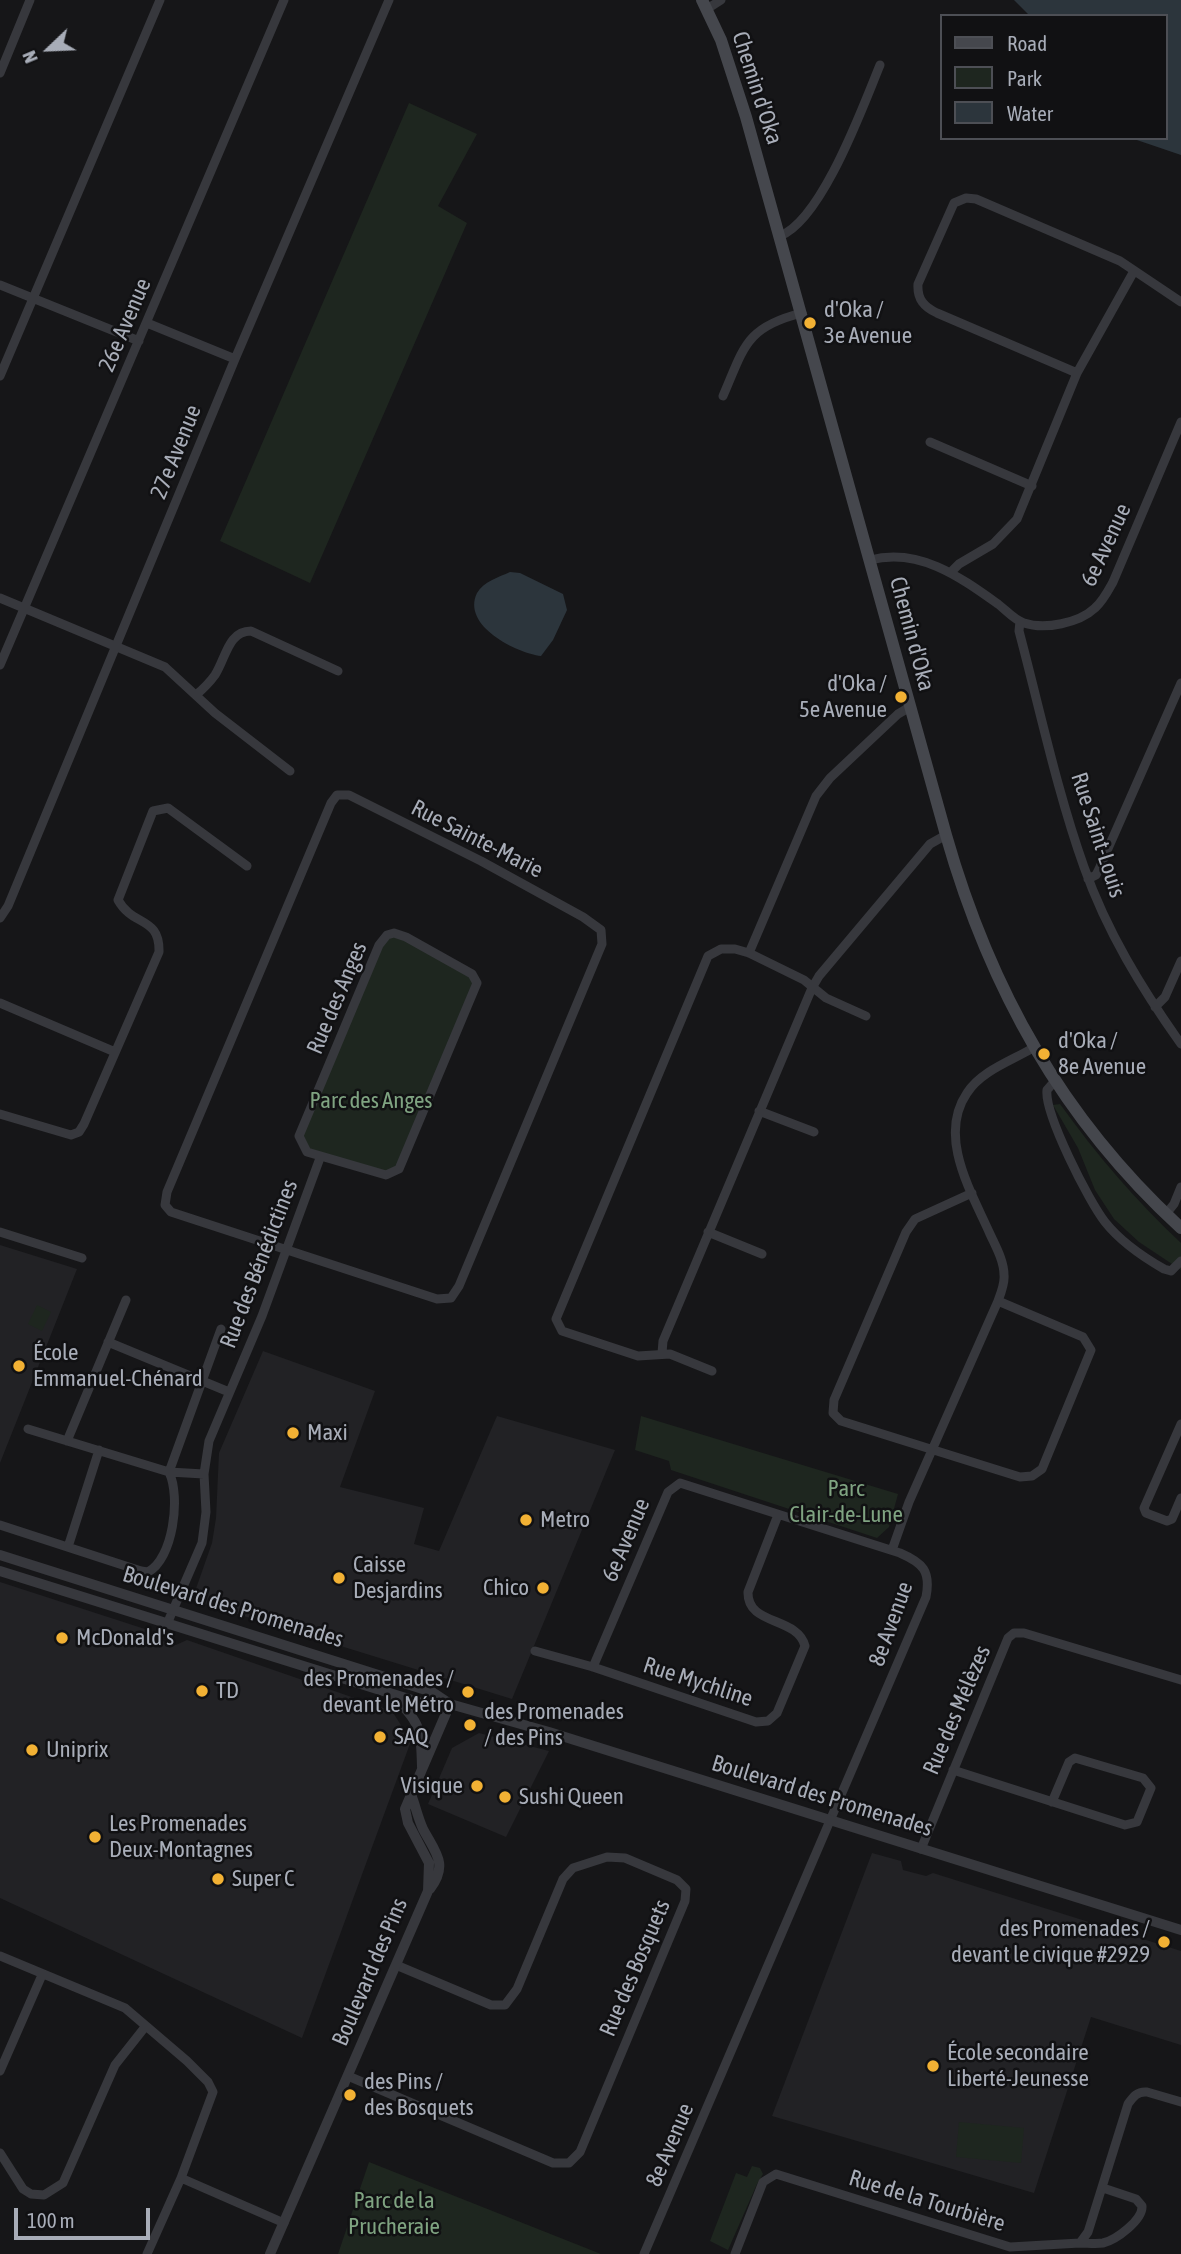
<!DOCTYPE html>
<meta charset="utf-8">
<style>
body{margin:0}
#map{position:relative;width:1181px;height:2254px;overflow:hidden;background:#161618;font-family:"Asap Condensed",sans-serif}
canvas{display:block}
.legend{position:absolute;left:940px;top:14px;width:228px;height:126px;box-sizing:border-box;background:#111113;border:2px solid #4d4f55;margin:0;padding:9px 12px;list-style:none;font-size:21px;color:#a8adb8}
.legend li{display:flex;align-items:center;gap:14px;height:35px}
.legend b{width:35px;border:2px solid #4d4f55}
.north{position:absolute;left:14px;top:14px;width:70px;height:70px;-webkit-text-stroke:5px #111113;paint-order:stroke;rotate:247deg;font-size:19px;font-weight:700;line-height:28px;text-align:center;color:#a8adb8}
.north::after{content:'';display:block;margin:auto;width:24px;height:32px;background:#a8adb8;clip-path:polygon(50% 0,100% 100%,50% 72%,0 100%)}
.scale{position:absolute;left:14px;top:2208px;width:136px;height:32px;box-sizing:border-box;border:4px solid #a8adb8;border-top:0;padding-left:9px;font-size:21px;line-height:24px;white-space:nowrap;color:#a8adb8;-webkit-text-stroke:5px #111113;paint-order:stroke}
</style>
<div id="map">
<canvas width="1181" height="2254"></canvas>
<ul class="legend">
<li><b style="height:9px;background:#45474d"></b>Road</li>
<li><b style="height:19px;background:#1e261f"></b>Park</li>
<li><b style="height:19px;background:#2c353c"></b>Water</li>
</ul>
<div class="north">N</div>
<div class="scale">100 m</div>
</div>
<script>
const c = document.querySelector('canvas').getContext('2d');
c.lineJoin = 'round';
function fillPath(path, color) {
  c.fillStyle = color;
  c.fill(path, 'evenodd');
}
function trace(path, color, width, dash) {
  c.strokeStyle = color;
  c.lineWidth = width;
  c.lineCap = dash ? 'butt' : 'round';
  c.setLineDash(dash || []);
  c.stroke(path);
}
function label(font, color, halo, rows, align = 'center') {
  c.font = font + ' "Asap Condensed",sans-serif';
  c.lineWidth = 5;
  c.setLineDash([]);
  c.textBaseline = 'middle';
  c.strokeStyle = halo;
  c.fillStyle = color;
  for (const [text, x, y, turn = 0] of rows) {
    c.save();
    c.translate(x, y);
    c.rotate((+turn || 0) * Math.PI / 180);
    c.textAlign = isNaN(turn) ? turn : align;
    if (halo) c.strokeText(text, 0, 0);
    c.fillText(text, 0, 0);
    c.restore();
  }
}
fillPath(new Path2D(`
 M0 1245 77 1269 0 1463Z
 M263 1351 375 1391 340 1487 424 1508 414 1544 439 1551 497 1416 615 1450 512 1699 192 1600 212 1543 216 1518 219 1453Z
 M0 1582 148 1630 151 1638 176 1645 187 1640 392 1711 411 1741 302 2038 0 1898Z
 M479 1733 549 1751 506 1837 428 1804 452 1748Z
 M872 1853 901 1861 903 1870 926 1876 933 1873 1181 1951V2045L1091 2017 1034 2193 772 2116Z`), '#222225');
fillPath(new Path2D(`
 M409 103 477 134 438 206 467 223 310 583 220 541Z
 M394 933 453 962 477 983 399 1169 386 1175 307 1152 299 1136 379 945Z
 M1060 1104C1096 1154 1136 1201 1181 1243V1270L1139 1242 1114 1219 1095 1190 1078 1148 1053 1105Z
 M37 1305 51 1312 42 1331 28 1324Z
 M641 1416 898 1494 889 1527 877 1538 671 1470 669 1461 635 1450Z
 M959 2122 1024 2128 1021 2163 956 2157Z
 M369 2162 601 2254H338Z
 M752 2166 760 2168 763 2174 757 2184 728 2250 710 2241 736 2173 747 2177Z`), '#1e261f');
fillPath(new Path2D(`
 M1014 0H1181V155L1131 138H1165V16H1030Z
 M510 572 520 573 563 594 567 610 553 640 541 656C517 653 461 626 477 593 483 582 499 577 510 572Z`), '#2c353c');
trace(new Path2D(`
 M707 9 721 0
 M0 73 30 0
 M780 236C822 220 863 106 880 65
 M0 285 139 341
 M147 323 235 359
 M1077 373 937 313C924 307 917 299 918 284L954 203 966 198 976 199 1120 261 1181 302
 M0 376 160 0
 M723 396C744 348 745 327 802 313
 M930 442 1032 486
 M870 560C919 547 960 577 998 604 1006 610 1014 620 1024 623 1045 630 1079 623 1095 608 1103 601 1108 591 1113 582L1181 422
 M951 572 959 564 993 544 1017 519 1077 373 1134 271
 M0 598 165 667 215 713 290 771
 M1020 621 1019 631C1040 710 1057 791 1084 867 1107 932 1142 989 1181 1044
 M0 665 284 0
 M196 695C203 689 210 682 215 675 226 658 228 631 251 631L338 671
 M337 795H349L481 861 583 917 601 930 602 944 459 1286 451 1298 437 1299 171 1212 165 1205 167 1192 331 803Z
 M1088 879 1096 875 1099 869 1181 683
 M0 918 8 906 235 359 389 0
 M394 933 406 937 472 974 477 983 399 1169 386 1175 307 1152 299 1136 379 945 387 935Z
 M749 953 816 796 830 778 898 714 910 707
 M0 1003 115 1052
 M1155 1007 1165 997 1181 961
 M1054 1082 1047 1090C1044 1113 1089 1202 1105 1222 1120 1241 1143 1257 1164 1269L1171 1271 1181 1261
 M759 1111 814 1132
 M0 1114 71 1135 79 1132 84 1124 159 952C160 916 133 927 118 900L153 811 168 808 247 866
 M972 1193 915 1219 906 1232 834 1400 833 1413 841 1421 1020 1477 1032 1476 1042 1469 1091 1350 1083 1337 998 1301
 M1166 1214 1174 1204 1181 1187
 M0 1232 82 1258
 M708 1232 762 1254
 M108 1342 229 1392
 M662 1353 663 1341 812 988 819 976 930 844 946 835
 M712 1371 670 1354 638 1356 562 1331 556 1319 708 956 721 949H735L749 953 804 980 826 998 866 1016
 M1181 1424 1144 1508 1146 1513 1167 1521 1172 1519 1181 1498
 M28 1429 169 1472 204 1474
 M67 1441 126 1300
 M0 1525 141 1571 148 1572C173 1559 181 1497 169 1472L221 1329
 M68 1547 99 1450
 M892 1550 909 1502 998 1301C1001 1293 1005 1283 1004 1275 1004 1261 996 1247 990 1234 972 1193 937 1137 967 1093 981 1071 1011 1061 1033 1048
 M167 1624 202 1543 206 1512 204 1474 209 1441 262 1316 320 1158
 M535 1651 593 1667 756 1722 768 1721 777 1713 805 1646C797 1616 747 1626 748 1592L778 1515
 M593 1667 668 1492 680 1483 900 1553C923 1563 931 1571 926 1597L644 2254
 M953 1770 1125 1825 1137 1822 1151 1788 1143 1778 1075 1758 1069 1762 1052 1802
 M921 1849 1008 1638 1014 1633H1024L1181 1680
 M0 1956 125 2008 187 2061 208 2082 213 2092 181 2178 147 2254
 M0 2071 42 1975
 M348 2076 553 2163H569L580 2152 685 1901 686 1889 677 1880 625 1858 607 1857 573 1868 563 1879 517 1989 505 2005H491L396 1965
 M0 2153 23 2189 31 2194 44 2195 63 2183 115 2065 145 2027
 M181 2178 284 2223
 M1080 2243C1087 2243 1096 2244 1103 2243 1116 2240 1143 2220 1142 2206L1136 2199 1103 2188
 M735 2254 763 2182 776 2174 1010 2247 1080 2243 1088 2232 1128 2104C1133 2097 1137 2091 1147 2092L1181 2102`), '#37383d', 9);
trace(new Path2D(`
 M0 1555 432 1692 450 1704 549 1732 1181 1930
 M0 1571 428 1705 450 1704
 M392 1696C421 1721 421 1731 422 1767
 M412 1797C416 1808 418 1818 423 1829 435 1852 449 1864 430 1889
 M270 2254 428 1891 429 1863 408 1823 405 1809 450 1704`), '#37383d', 10);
trace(new Path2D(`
 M702 0 721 40 746 117 946 835C990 989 1062 1119 1181 1228`), '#45474d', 12);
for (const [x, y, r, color] of [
 [810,323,7,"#f2b134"],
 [901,697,7,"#f2b134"],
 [1044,1054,7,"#f2b134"],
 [19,1366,7,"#f2b134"],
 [293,1433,7,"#f2b134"],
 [526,1520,7,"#f2b134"],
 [339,1578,7,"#f2b134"],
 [543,1588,7,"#f2b134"],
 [62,1638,7,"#f2b134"],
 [202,1691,7,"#f2b134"],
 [468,1692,7,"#f2b134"],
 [470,1725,7,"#f2b134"],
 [380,1737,7,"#f2b134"],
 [32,1750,7,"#f2b134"],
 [477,1786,7,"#f2b134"],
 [505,1797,7,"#f2b134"],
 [95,1837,7,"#f2b134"],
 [218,1879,7,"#f2b134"],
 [1164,1942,7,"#f2b134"],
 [933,2066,7,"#f2b134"],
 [350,2095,7,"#f2b134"]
]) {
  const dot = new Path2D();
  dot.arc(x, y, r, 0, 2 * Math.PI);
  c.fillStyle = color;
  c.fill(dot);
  trace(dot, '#111113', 2.5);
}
label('23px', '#a8adb8', '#111113', [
 ["Chemin d'Oka",757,88,72],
 ["26e Avenue",125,325,-67],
 ["27e Avenue",176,452,-68],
 ["6e Avenue",1106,545,-65],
 ["Chemin d'Oka",912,634,75],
 ["Rue Saint-Louis",1098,835,72],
 ["Rue Sainte-Marie",477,839,27],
 ["Rue des Anges",337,998,-67],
 ["Rue des Bénédictines",259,1264,-69],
 ["6e Avenue",626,1540,-67],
 ["Boulevard des Promenades",233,1607,17],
 ["8e Avenue",891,1624,-70],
 ["Rue Mychline",698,1682,18],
 ["Rue des Mélèzes",957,1710,-67],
 ["Boulevard des Promenades",822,1796,17],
 ["Rue des Bosquets",635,1968,-67],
 ["Boulevard des Pins",370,1972,-67],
 ["8e Avenue",670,2145,-67],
 ["Rue de la Tourbière",927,2201,17]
]);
label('23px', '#a8adb8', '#111113', [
 ["d'Oka /",824,310],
 ["3e Avenue",824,336],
 ["d'Oka /",887,684,"right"],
 ["5e Avenue",887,710,"right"],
 ["d'Oka /",1058,1041],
 ["8e Avenue",1058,1067],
 ["École",33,1353],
 ["Emmanuel-Chénard",33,1379],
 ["Maxi",307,1433],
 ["Metro",540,1520],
 ["Caisse",353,1565],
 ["Desjardins",353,1591],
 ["Chico",529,1588,"right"],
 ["McDonald's",76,1638],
 ["des Promenades /",454,1679,"right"],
 ["devant le Métro",454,1705,"right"],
 ["TD",216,1691],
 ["des Promenades",484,1712],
 ["/ des Pins",484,1738],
 ["SAQ",394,1737],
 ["Uniprix",46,1750],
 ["Visique",463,1786,"right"],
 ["Sushi Queen",519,1797],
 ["Les Promenades",109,1824],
 ["Deux-Montagnes",109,1850],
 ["Super C",232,1879],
 ["des Promenades /",1150,1929,"right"],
 ["devant le civique #2929",1150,1955,"right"],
 ["École secondaire",947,2053],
 ["Liberté-Jeunesse",947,2079],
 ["des Pins /",364,2082],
 ["des Bosquets",364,2108]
], 'left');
label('23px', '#7fa381', '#111113', [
 ["Parc des Anges",371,1101],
 ["Parc",846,1489],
 ["Clair-de-Lune",846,1515],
 ["Parc de la",394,2201],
 ["Prucheraie",394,2227]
]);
</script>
